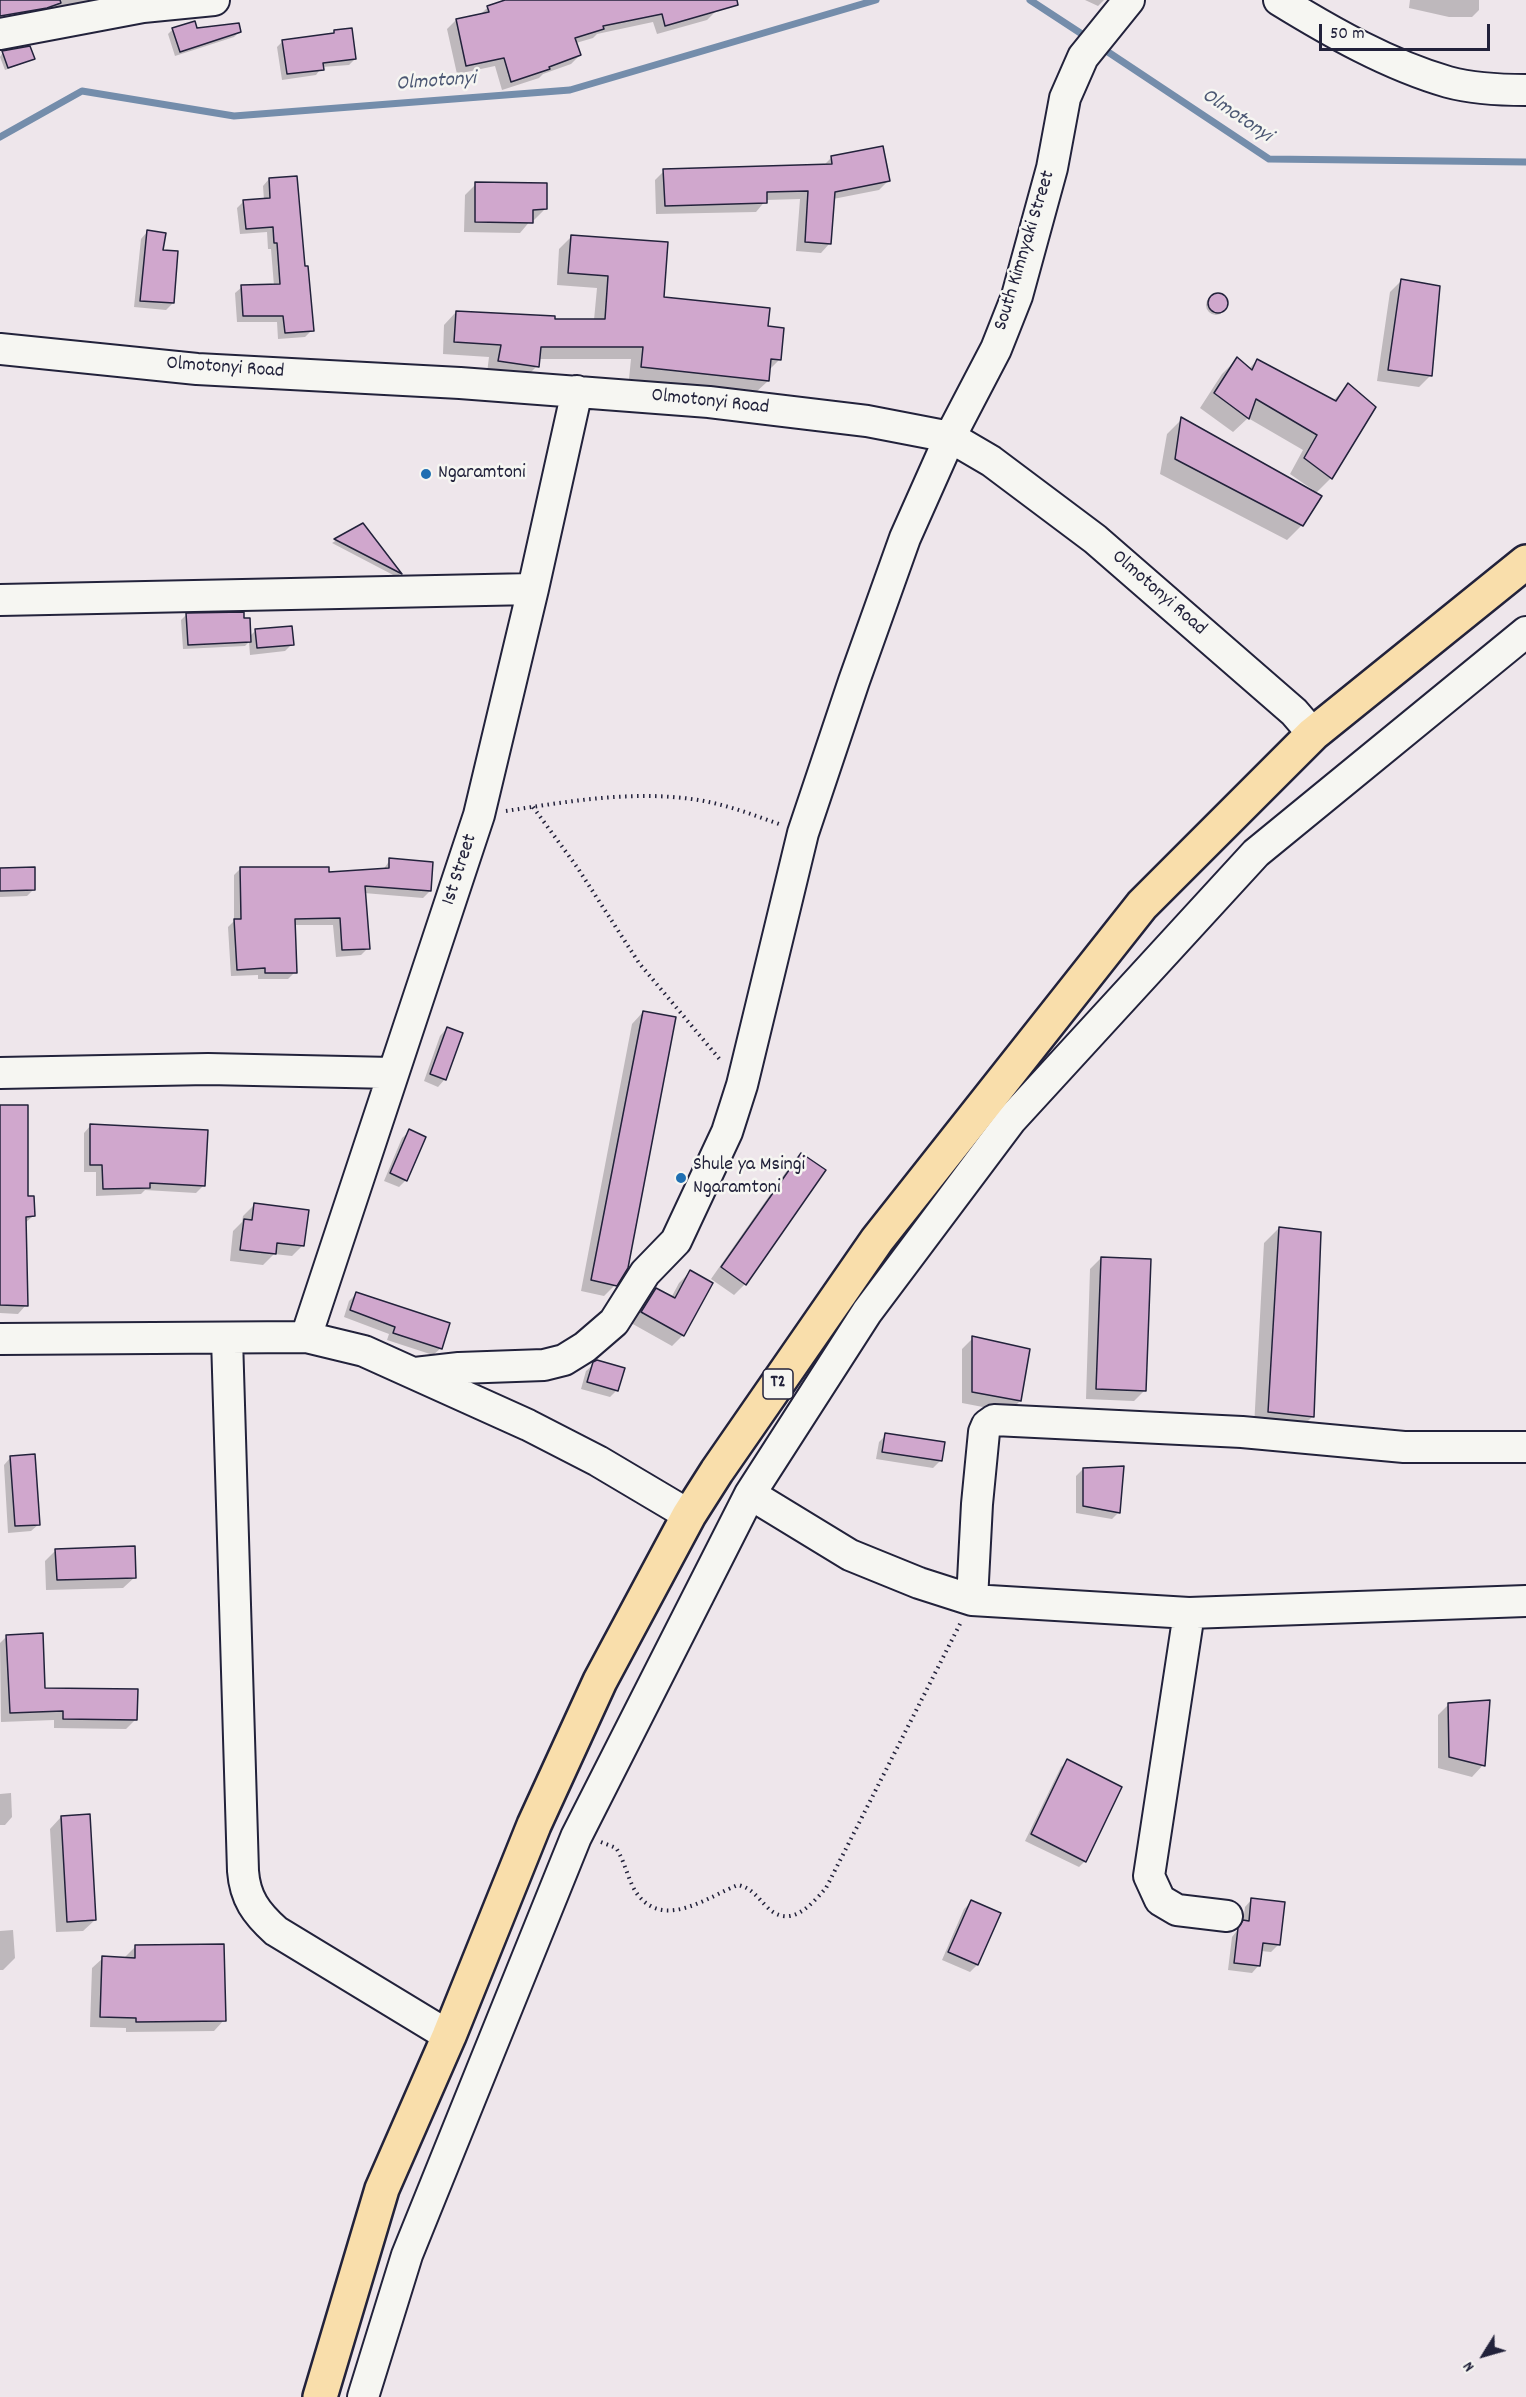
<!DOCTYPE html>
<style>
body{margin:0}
#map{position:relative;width:1526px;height:2397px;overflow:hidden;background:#eee6eb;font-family:Dekko,sans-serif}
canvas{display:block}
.north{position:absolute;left:1454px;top:2325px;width:60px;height:60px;-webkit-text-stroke:4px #f6f6f2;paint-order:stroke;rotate:233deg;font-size:16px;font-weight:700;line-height:24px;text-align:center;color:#22223b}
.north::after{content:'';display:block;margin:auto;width:21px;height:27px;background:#22223b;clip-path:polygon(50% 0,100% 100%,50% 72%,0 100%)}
.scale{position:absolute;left:1319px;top:24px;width:171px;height:27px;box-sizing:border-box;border:3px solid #22223b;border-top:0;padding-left:8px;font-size:18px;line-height:21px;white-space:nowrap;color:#22223b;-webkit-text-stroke:4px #f6f6f2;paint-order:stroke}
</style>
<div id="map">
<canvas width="1526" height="2397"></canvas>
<div class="north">N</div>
<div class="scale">50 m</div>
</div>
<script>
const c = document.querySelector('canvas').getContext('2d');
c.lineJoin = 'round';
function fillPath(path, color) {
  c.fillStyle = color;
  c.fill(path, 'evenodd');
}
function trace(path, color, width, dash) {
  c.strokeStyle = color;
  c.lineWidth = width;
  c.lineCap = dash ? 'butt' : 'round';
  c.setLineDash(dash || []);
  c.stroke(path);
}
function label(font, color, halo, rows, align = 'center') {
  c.font = font + ' Dekko,sans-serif';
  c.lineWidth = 5;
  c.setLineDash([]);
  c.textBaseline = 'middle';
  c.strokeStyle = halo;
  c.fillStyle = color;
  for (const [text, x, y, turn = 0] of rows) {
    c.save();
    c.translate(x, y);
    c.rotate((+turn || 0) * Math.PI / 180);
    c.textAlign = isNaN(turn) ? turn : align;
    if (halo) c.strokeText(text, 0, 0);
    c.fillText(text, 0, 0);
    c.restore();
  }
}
fillPath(new Path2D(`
 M0 0H97L0 22Z
 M510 0H714L716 11 707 20 657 34 653 22 597 34 593 38 576 43 580 55 571 64 543 74 539 78 502 90 495 66 457 74 447 29 456 20 480 15 488 7Z
 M1085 0H1104L1098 6Z
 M1410 0H1479V10L1472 17H1449L1409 8Z
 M173 29 196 30 239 32 234 37 175 56 168 34Z
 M335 32 355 59 349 65 322 67 316 75 282 80 277 47 283 41 331 35Z
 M3 52 33 58 30 61 5 70 0 57Z
 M832 157 888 181 879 190 833 199 830 243 821 253 796 251 800 199 766 200 756 212 656 214 655 180 664 171 823 166Z
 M269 179 303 268 312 330 305 337 278 339 277 322H237L235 293 242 287 274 286 271 249H268L267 232 240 234 237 208 243 202 264 200 263 186Z
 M476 184 545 209 534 220H531L520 233 464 232 465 195Z
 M147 232 161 251 173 303 166 310 134 307 141 239Z
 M571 237 663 298 766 327 780 359 769 370 768 381 755 393 629 379 631 359H538L537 366 525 378 487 373 489 357 443 354 444 325 456 312 553 320H594L597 288 557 285 559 249Z
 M1401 281 1430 376 1419 387 1377 381 1390 292Z
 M1206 305a10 10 0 1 1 20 0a10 10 0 1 1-20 0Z
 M1237 359 1249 369 1257 360 1333 401 1348 385 1331 478 1315 494 1302 525 1287 540 1160 474 1167 434 1182 419 1311 492 1313 490 1290 474 1303 450 1248 418 1233 432 1200 408 1222 374Z
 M362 525 400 574 397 577 332 543Z
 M186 615 250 636 256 630 292 644 285 651 250 655 249 642 245 646 183 649 181 620Z
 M390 860 430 891 423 898 364 893 368 948 361 955 336 957 333 925H294L295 972 288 979H258V975L231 976 228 927 234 921V875L241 868 328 874 383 870Z
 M0 869 34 889 27 896 0 897Z
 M643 1012 615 1285 604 1296 581 1291 632 1024Z
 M447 1028 445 1079 438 1087 424 1081 440 1036Z
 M0 1107 33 1216 24 1224 26 1305 18 1314 0 1313Z
 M91 1125 204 1185 196 1193 145 1190 141 1194 96 1196V1172H84V1133Z
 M410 1131 406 1180 399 1187 384 1181 402 1138Z
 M801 1155 745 1284 734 1295 711 1279 790 1166Z
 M254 1205 303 1245 292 1256 274 1254 263 1265 230 1261 233 1231 242 1222 243 1216Z
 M1279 1228 1313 1416 1298 1431 1254 1427 1264 1243Z
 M1101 1258 1145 1390 1134 1401 1086 1399 1090 1269Z
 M690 1272 683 1335 672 1346 631 1323 645 1301 656 1290 671 1298 679 1283Z
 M356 1294 441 1348 433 1355 387 1340 389 1334 344 1317 349 1301Z
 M973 1338 1020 1401 1009 1412 962 1403V1349Z
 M594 1364 617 1390 610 1397 581 1389 586 1371Z
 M886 1435 943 1443 940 1461 933 1468 876 1459 879 1442Z
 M11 1457 39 1524 31 1531 8 1533 4 1465Z
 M1083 1469 1119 1512 1112 1519 1076 1513V1476Z
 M56 1550 135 1577 123 1588 46 1590 45 1561Z
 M6 1637 44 1689 136 1719 126 1729 54 1728V1720L1 1722 0 1643Z
 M1449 1704 1483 1765 1472 1777 1438 1768V1715Z
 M1067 1761 1085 1861 1079 1867 1025 1841 1061 1767Z
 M11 1793 12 1817 5 1825H0V1794Z
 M61 1817 95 1920 83 1931 56 1932 50 1829Z
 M1252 1899 1278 1945 1271 1952 1261 1951 1259 1965 1252 1973 1228 1970 1232 1937 1243 1923 1245 1907Z
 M971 1902 977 1965 970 1972 942 1960 964 1909Z
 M13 1930 15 1958 3 1970H0V1931Z
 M135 1947 224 2020 214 2031 126 2032V2028L90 2027 92 1968 103 1958 125 1957Z`), '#0003');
trace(new Path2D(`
 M1030 0 1088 38
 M1099 46 1269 159 1526 162
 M0 137 82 91 234 116 570 90 876 0`), '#748dab', 7);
const building = new Path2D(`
 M0 0H60L61 3 47 8 0 16Z
 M505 0H737L738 5 665 26 662 14 603 26 604 29 575 38 581 55 549 67 550 69 511 82 504 58 466 66 456 19 489 12 487 6Z
 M195 21 197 28 239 23 241 32 180 52 172 28Z
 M352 28 356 59 323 63 324 70 287 74 282 40 334 33V30Z
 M30 46 35 59 8 68 2 51Z
 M883 146 890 181 835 192 831 244 805 242 808 191 767 192V203L665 206 663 169 832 164 831 156Z
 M297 176 305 266H308L314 331 285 333 283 316H243L241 285 280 284 277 243H274L273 227 246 229 243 200 270 198 269 178Z
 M475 182 547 183V209L533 210V223L475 222Z
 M147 230 166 233 163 250 178 251 174 303 140 301Z
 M571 235 668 242 664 297 770 308 768 326 784 328 781 360 771 359 769 381 641 367 643 347H541L539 367 498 361 501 345 454 342 456 311 555 316V319H605L608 276 568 273Z
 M1401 279 1440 286 1432 376 1388 370Z
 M1208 303a10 10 0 1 1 20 0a10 10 0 1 1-20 0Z
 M1237 357 1252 370 1257 359 1336 401 1348 383 1376 407 1332 479 1304 458 1317 435 1256 399 1249 419 1214 393Z
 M1181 417 1322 496 1303 526 1175 459Z
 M363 523 402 574 334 539Z
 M244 612V618H250L251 642 188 645 186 613Z
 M292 626 294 645 257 648 255 629Z
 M389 858 433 862 431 891 365 886 370 949 342 950 340 918 295 919 297 973H265V968L237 970 234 919H241L240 867H329V872L389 868Z
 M35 867V890L0 891V868Z
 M643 1011 676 1017 628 1268 617 1286 591 1280Z
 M447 1027 463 1033 446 1080 430 1074Z
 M0 1105H28V1196H34L35 1216 26 1217 28 1306 0 1305Z
 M90 1124 208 1130 205 1186 150 1183V1188L103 1189 102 1165H90Z
 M409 1129 426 1137 407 1181 390 1173Z
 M801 1153 826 1170 746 1285 721 1267Z
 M254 1203 309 1210 304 1246 277 1243 276 1254 240 1250 244 1219 252 1220Z
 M1279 1227 1321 1232 1314 1417 1268 1412Z
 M1101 1257 1151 1259 1146 1391 1096 1389Z
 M690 1270 713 1283 684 1336 641 1312 656 1288 675 1298Z
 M356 1292 450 1323 442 1349 393 1333 395 1327 350 1310Z
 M972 1336 1030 1349 1021 1401 972 1392Z
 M597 1360 625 1368 618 1391 587 1382 593 1362Z
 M885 1433 945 1442 942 1461 882 1452Z
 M35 1454 40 1525 15 1526 10 1456Z
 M1124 1466 1120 1513 1083 1506V1468Z
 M135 1546 136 1578 57 1580 55 1549Z
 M43 1633 45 1688 138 1689 137 1720 63 1719V1711L10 1713 6 1635Z
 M1490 1700 1485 1766 1449 1757 1448 1703Z
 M1067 1759 1122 1787 1086 1862 1031 1834Z
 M90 1814 96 1920 67 1922 61 1816Z
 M1251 1898 1285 1902 1280 1945 1263 1943 1260 1966 1234 1963 1238 1928 1243 1920 1249 1921Z
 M971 1900 1001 1913 978 1965 948 1952Z
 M224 1944 226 2021 136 2022V2018L100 2017 102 1956 135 1958V1945Z`);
fillPath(building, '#d0a7cd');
trace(building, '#22223b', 1.5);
const minor = new Path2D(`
 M1279 0C1331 32 1389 65 1448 82 1470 88 1503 90 1526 90
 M0 34 143 7 214 0
 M0 349 197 369 460 383 709 402 867 421 950 437 991 461 1095 539 1294 712 1313 734
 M0 600 533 589
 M0 1073 208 1069 392 1073
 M306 1337 479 815 533 589 577 391
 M227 1338 243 1871C245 1898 256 1913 276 1931L449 2036
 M0 1339 306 1337 364 1351 528 1425 598 1461 689 1515
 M415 1373 459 1368 544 1365 564 1360 585 1347 614 1322 645 1273 676 1241 727 1132 742 1085 803 833 854 681 905 538 950 437 996 349 1017 296 1052 168 1065 98 1083 57 1129 0
 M750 1494 850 1555 919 1583 972 1600 1189 1613 1526 1601
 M972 1600 977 1504 984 1432 987 1425 994 1420 1242 1432 1404 1447H1526
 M1189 1613 1149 1876 1160 1900 1177 1910 1227 1916
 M363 2397 407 2255 576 1837 750 1494 867 1312 1011 1120 1256 853 1526 632`);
const highway = new Path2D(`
 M320 2397 382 2189 449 2036 534 1825 600 1681 689 1515 717 1471 877 1240 1142 905 1313 734 1526 562`);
trace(minor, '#22223b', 34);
trace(highway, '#22223b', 38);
trace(new Path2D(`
 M533 807 577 867 639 963 722 1062
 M506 811C571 801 638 789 704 801 730 806 754 815 779 824
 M601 1842 616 1848C626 1863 628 1882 638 1895 665 1930 709 1896 738 1885 752 1888 757 1897 767 1907 790 1930 811 1905 826 1888L961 1622`), '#22223b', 4, [1.5, 4.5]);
trace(minor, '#f6f6f2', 30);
trace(highway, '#f9deab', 33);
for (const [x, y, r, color] of [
 [426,474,6,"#1f6fb2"],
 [681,1178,6,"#1f6fb2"]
]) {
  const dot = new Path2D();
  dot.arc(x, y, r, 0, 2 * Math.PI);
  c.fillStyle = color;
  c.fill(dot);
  trace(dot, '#f6f6f2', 2);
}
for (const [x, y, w] of [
 [778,1384,30]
]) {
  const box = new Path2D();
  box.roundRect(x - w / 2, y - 15, w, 30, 4.5);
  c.fillStyle = '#f6f6f2';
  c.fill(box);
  trace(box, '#22223b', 1.5);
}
label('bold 18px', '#22223b', null, [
 ["T2",778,1384]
]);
label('20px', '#22223b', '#f6f6f2', [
 ["South Kimnyaki Street",1026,251,-73],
 ["Olmotonyi Road",225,369,4],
 ["Olmotonyi Road",710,403,6],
 ["Olmotonyi Road",1158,594,41],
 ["1st Street",461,870,-72]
]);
label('20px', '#22223b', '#f6f6f2', [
 ["Ngaramtoni",438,474],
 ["Shule ya Msingi",693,1166],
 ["Ngaramtoni",693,1189]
], 'left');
label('italic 21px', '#4b5773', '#f6f6f2', [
 ["Olmotonyi",436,83,-4],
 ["Olmotonyi",1236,117,34]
]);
</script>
